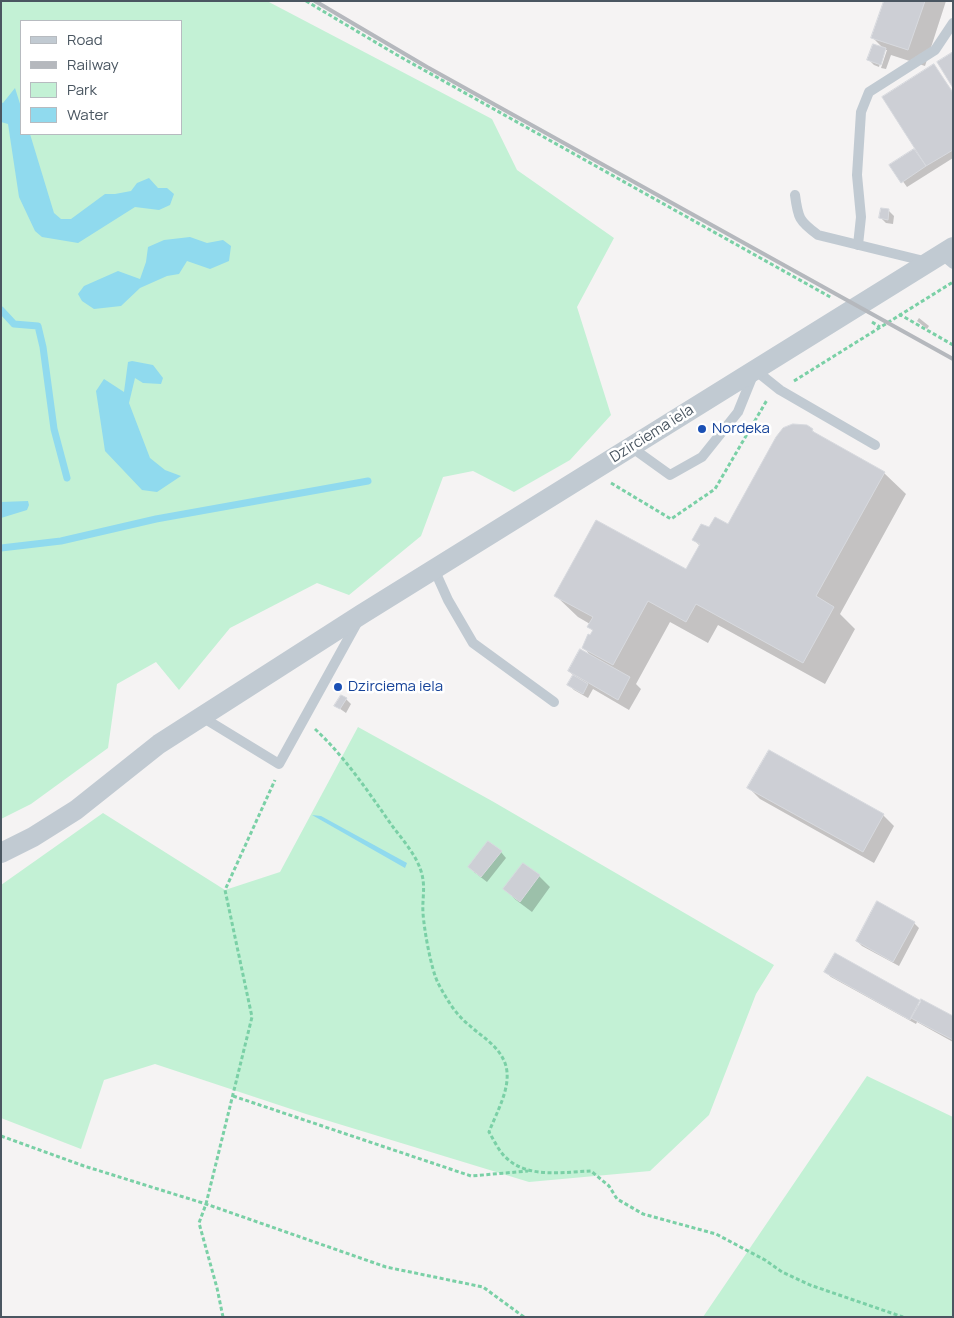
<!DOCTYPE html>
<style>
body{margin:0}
#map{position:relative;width:954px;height:1318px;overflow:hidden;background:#f5f3f3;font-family:Manrope,sans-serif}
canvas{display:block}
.frame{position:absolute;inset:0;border:2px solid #4a5661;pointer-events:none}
.legend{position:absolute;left:20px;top:20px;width:162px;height:115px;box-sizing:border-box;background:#fff;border:1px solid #b7bbc0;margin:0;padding:6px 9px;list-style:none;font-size:15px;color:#4a5661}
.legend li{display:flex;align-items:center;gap:10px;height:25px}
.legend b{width:25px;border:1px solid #b7bbc0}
</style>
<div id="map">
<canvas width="954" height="1318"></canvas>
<div class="frame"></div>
<ul class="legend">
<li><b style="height:6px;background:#c1cad2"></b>Road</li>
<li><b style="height:6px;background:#b5b8bd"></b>Railway</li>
<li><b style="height:14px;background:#c3f1d5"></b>Park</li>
<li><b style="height:14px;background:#90daee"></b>Water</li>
</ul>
</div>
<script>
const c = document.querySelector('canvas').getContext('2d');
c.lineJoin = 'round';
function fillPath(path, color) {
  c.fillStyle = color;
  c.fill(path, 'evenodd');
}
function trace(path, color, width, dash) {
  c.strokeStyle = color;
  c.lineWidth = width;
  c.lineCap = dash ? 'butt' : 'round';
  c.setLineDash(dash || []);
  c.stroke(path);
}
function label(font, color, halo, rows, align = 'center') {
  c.font = font + ' Manrope,sans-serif';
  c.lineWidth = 5;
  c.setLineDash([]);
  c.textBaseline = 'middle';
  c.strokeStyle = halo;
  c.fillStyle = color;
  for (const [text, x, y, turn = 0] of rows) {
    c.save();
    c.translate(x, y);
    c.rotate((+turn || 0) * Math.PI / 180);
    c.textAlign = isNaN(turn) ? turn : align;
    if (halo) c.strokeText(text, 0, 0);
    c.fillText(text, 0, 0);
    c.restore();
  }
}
fillPath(new Path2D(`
 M1 1H267L492 119 517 170 614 238 577 307 611 415 570 460 514 492 473 471 443 477 421 536 349 595 317 583 230 628 179 690 156 662 117 684 108 748 31 804 1 819ZM21 21H181V134H21Z
 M358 727 492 801 774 965 756 994 709 1115 650 1171 529 1182 306 1114 155 1064 104 1080 81 1149 1 1118V885L103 813 225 890 280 872Z
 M867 1076 953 1117V1317H703Z`), '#c3f1d5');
fillPath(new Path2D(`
 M15 88 21 107V134H30L54 213 61 219H71L105 194H115L131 191 137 183 149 178 158 188H167L174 194 170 205 159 210 135 207 78 243 42 237 35 231 19 197 8 124 1 122V102L3 103Z
 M190 237 207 243 223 240 231 246 229 261 210 269 187 261 179 274 167 276 140 288 121 306 94 309 82 301 78 294 84 286 118 271 140 279 146 262 148 247 164 240Z
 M132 361 153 365 163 378 161 384 143 383 135 378 129 403 150 458 165 470 181 476 157 492 142 490 105 451 96 391 104 379 124 392 128 362Z
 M28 501 29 505 27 510 1 518V502Z
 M312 815 321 816 407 863 405 868Z`), '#90daee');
fillPath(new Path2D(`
 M885 1H946L925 66 891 55 886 69 881 68 887 50H884L879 67 874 65 869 60 884 49 873 38Z
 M934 66 953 92V158L907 187 891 165 916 149Z
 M889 211 894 216 893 224 886 223 881 218Z
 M919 318 929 326 927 329 917 321Z
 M812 430 817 435 884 473 906 494 840 614 855 629 825 684 718 625 708 643 670 622 636 684 641 689 629 710 593 689 588 698 574 690 569 685 574 676 569 671 590 655 584 648 594 632 589 627 590 624 578 617 556 596 686 571 700 546 694 540 710 529 728 526Z
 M346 699 351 704 346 713 336 706Z
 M749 788 883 815 894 826 874 863 760 799Z
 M501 852 506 858 487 882 474 872Z
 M539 876 550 887 532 912 516 900 505 889Z
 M914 923 919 928 899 966 862 946 857 941Z
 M825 972 953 1018V1042L917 1022 916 1024 831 977Z`), '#0003');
trace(new Path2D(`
 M1 310 14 324 38 326 43 347 54 429 67 478
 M1 548 61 541 156 519 368 481`), '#90daee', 7);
const building = new Path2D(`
 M884 1H925L908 50 871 38Z
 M873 44 886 48 881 65 867 60Z
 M953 52V88L937 62Z
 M934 64 953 93V150L926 166 882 97Z
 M914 149 926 166 901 183 889 165Z
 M881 208 889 209 888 220 879 218Z
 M793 424 807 425 813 429 812 431 885 472 816 596 834 607 803 663 696 604 686 622 648 601 613 665 582 648 588 634 590 635 593 630 587 627 593 617 554 596 596 520 686 569 700 544 692 540 701 524 709 527 715 517 728 524 776 437 783 428Z
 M580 649 630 677 618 700 568 671Z
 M573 675 588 684 583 694 567 685Z
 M341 695 347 698 340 709 334 706Z
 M769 750 884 814 863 852 747 788Z
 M488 841 502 851 481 877 468 867Z
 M523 863 540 875 520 902 503 889Z
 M877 901 915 922 893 962 856 941Z
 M835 953 921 1001 910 1020 824 972Z
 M921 999 953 1016V1040L911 1018Z`);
fillPath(building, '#cdcfd5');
trace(building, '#d7d9de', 1);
trace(new Path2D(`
 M306 1 397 55 832 298
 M899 314 953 345
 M872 322 880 327
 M794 381 953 282
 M611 483 671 519 715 489 767 400
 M315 729C346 758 369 793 393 827 403 840 416 855 421 871 426 887 422 898 423 913 424 929 431 969 438 983 446 998 455 1014 469 1025 482 1037 498 1045 505 1063 513 1085 497 1111 489 1132 495 1142 500 1154 510 1161 531 1178 565 1172 591 1171L609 1186 617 1199 643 1214 716 1234 765 1260 782 1272 810 1285 903 1317
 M233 1096 471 1176 528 1171
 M1 1136 84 1166 206 1204 386 1267 483 1287 524 1317
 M223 1317 217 1288 199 1223 206 1204 252 1017 225 890 275 780`), '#7ad0a6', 3, [4, 2.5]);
trace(new Path2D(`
 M795 195C798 218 799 221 818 235L928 262
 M858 245 861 217 857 175 861 112 869 92 935 50 953 23
 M941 254 953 264
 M631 447 670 475 702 457 738 412 755 370 780 390 875 445
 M434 569 448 600 473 643 554 702
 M202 717 279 764 358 621`), '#c1cad2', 10);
trace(new Path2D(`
 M1 853 33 837 76 810 159 744 362 614 953 247`), '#c1cad2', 20);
trace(new Path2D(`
 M315 1 427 67 953 359`), '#b5b8bd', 4);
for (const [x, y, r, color] of [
 [702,429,5,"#1a4fb4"],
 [338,687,5,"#1a4fb4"]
]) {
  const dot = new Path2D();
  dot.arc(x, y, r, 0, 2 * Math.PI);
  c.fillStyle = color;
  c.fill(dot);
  trace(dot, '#fff', 2);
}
label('15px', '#164399', '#fff', [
 ["Nordeka",712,429],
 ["Dzirciema iela",348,687]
], 'left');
label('15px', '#4a5661', '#fff', [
 ["Dzirciema iela",652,434,-32]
]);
</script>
